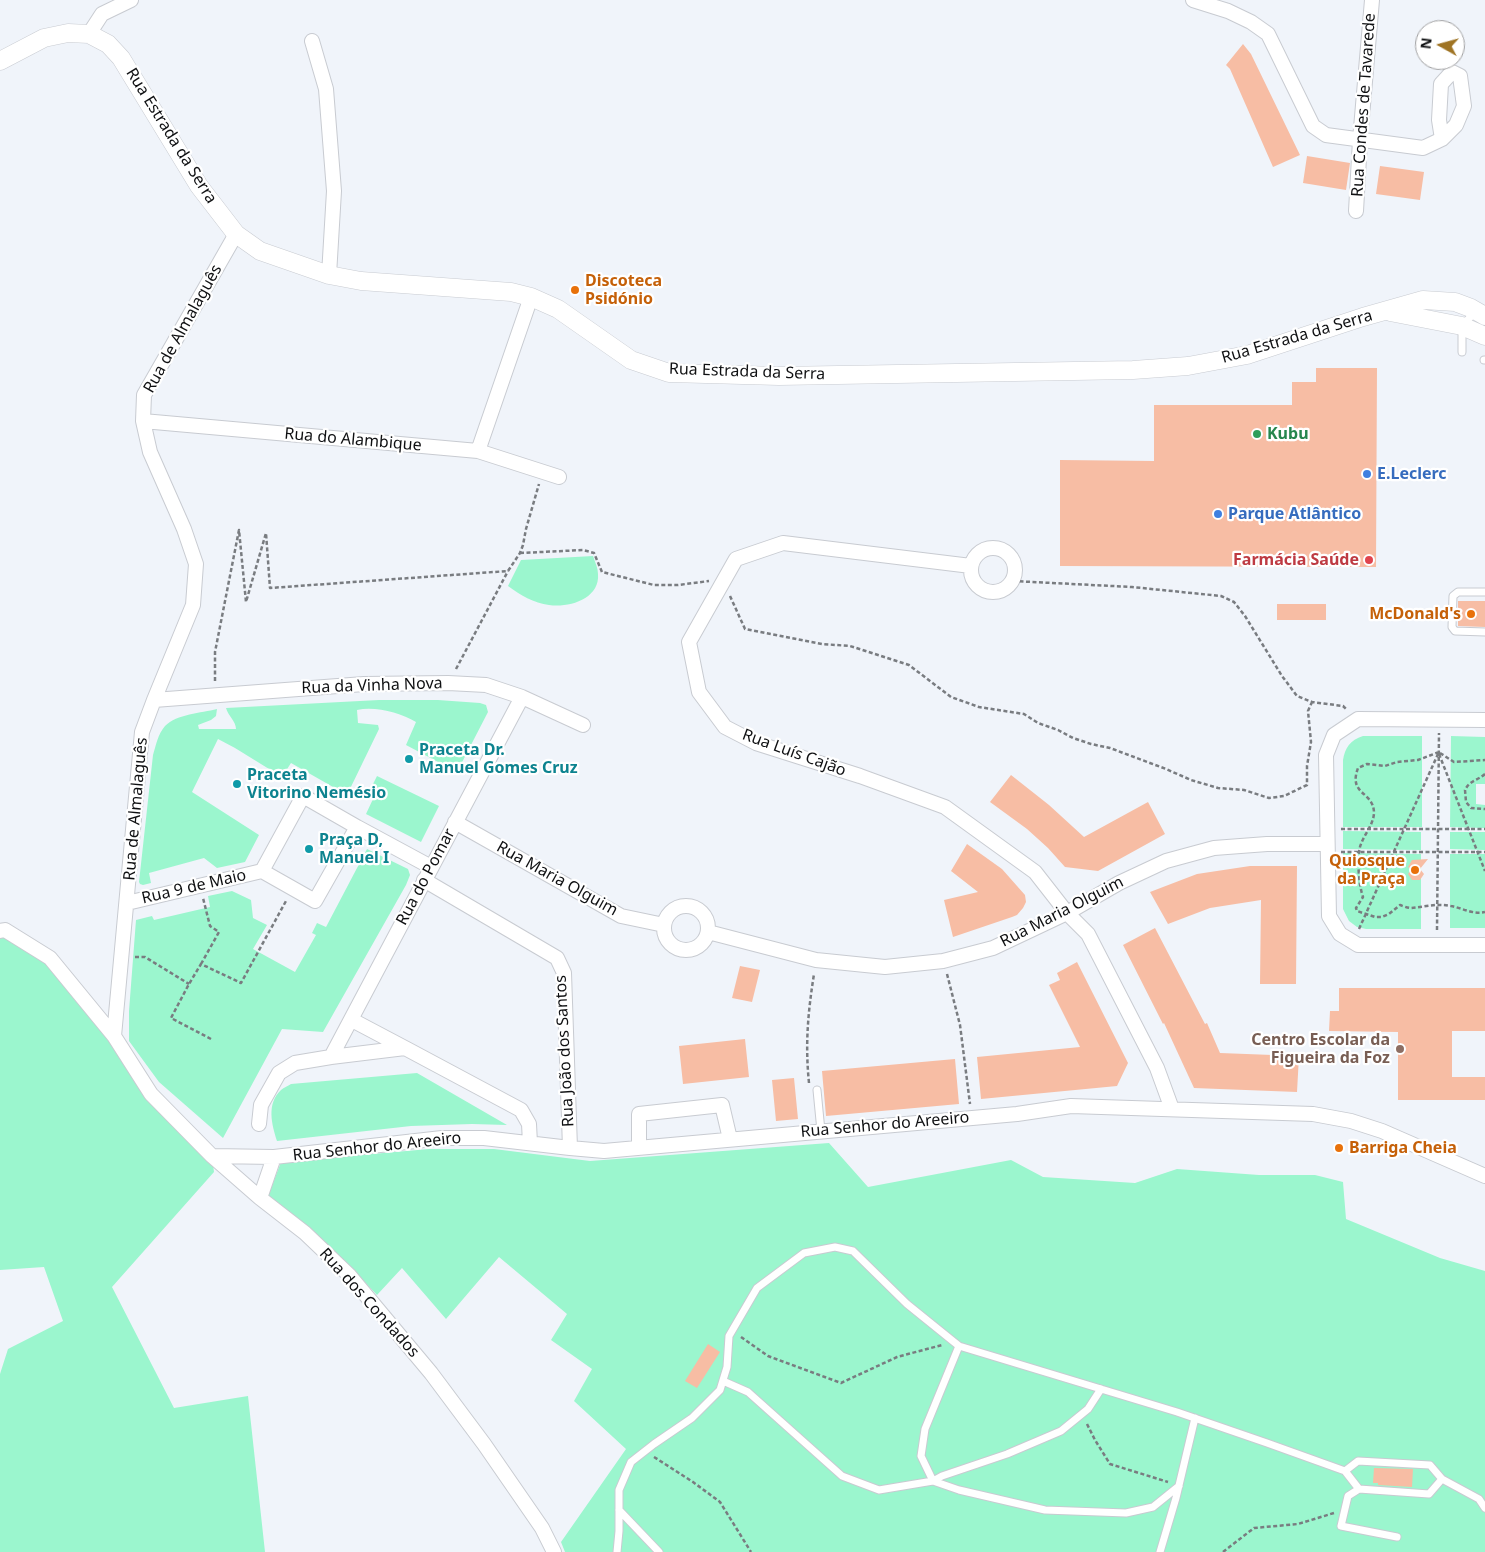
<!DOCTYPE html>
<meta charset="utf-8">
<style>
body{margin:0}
#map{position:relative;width:1485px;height:1552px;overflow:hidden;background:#f0f4fa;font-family:"Noto Sans",sans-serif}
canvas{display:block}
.north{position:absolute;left:1415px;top:20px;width:50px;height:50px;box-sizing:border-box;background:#fff;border:1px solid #9f9fa0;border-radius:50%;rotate:277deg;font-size:14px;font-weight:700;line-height:20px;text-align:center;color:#0f1012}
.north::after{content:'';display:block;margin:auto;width:18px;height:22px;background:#9f7424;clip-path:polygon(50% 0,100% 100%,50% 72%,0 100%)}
</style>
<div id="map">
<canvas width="1485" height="1552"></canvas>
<div class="north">N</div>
</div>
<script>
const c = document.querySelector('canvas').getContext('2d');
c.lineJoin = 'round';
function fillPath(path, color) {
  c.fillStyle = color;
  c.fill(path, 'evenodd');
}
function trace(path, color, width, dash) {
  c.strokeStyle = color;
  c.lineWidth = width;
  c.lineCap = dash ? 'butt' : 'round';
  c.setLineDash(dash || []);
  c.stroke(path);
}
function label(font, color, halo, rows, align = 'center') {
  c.font = font + ' "Noto Sans",sans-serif';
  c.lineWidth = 4.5;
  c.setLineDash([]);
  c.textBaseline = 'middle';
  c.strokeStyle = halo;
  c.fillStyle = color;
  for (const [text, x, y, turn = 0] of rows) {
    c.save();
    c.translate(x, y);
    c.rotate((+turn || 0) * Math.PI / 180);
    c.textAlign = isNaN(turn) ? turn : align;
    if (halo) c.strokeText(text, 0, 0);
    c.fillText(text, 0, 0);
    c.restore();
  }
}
fillPath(new Path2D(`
 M593 556C595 562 598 568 598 574 600 599 569 608 549 605 534 603 520 595 508 586L521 560Z
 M379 700H438L480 703 486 705 488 712 457 772 406 745 416 722C400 713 376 706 357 710L358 723 378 725 379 729 347 795 291 763 282 777 235 748 218 739 192 792 259 835 245 862 217 868 204 858 149 873 151 883 143 885 140 884 139 882 153 755C156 745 158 734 165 726 177 714 201 713 217 709L216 716 211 720 198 725 199 729H236C236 721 228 716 226 708Z
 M1363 736H1422V827H1343V760C1345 748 1350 740 1363 736Z
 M1451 736 1485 737V784H1476V804L1485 805V828L1450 827Z
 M377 776 439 806 421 842 366 814 373 799 368 794Z
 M1343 831 1421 832V850L1343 849Z
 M1450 832H1485V850L1450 849Z
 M367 849 408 869 410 875 406 885 323 1032 282 1029 223 1138 159 1082 129 1041V1011L136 920 152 916 154 920 210 907 208 896 232 891 251 900 253 918 267 925 253 949 295 972 316 935 312 933 317 923 326 927Z
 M1343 853 1421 854V929H1366L1357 927 1349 921 1343 909Z
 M1450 854H1485V928H1450Z
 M0 931 50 958 151 1094 212 1156 214 1172 112 1287 174 1408 248 1396 265 1552H0V1374L8 1349 63 1321 44 1267 0 1270Z
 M417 1073 507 1125 472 1124 411 1126 277 1141C272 1125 266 1104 281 1090 283 1088 288 1086 291 1084Z
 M829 1143 868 1187 1011 1160 1043 1177 1135 1183 1177 1169 1259 1175H1315L1343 1182 1346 1219 1440 1258 1485 1271V1552H565L561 1542 626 1449 574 1401 592 1369 551 1340 567 1314 499 1257 446 1319 402 1268 377 1295 341 1257 268 1196 281 1162 429 1149H494L590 1161Z`), '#9bf6ce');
fillPath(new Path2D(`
 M1243 44 1251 54 1300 155 1273 167 1230 69 1226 65Z
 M1307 156 1350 163 1346 190 1303 183Z
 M1380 166 1424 172 1420 200 1376 194Z
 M1316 368H1377L1376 567 1060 566V460L1154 461V405H1292V382H1316Z
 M1458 601H1485V627L1458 626Z
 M1277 604H1326V620H1277Z
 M1011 775 1049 805 1084 837 1148 802 1165 834 1098 871 1065 867 1048 848 1027 829 990 802Z
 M967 844 1002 869 1025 895 1026 902 1023 908 1017 915 1012 917 953 937 944 900 978 892 951 871Z
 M1428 859 1420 869 1424 874 1420 880H1412L1408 874 1411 870 1408 867 1412 860Z
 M1250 866H1297L1296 984H1260L1261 900 1210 908 1168 924 1150 892 1197 874Z
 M1155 928 1205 1024 1207 1023 1220 1053 1299 1056 1297 1092 1194 1088 1164 1023 1163 1024 1123 945Z
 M1077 962 1128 1063 1117 1086 981 1099 977 1057 1080 1047 1049 985 1060 980 1057 973Z
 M740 966 760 970 752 1002 732 998Z
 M1339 988H1485V1031H1452V1077H1485V1100H1398V1032L1329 1031 1330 1011H1339Z
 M745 1039 749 1077 683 1084 679 1046Z
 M955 1059 959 1104 826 1116 822 1071Z
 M794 1078 798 1119 776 1121 772 1080Z
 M708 1344 720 1352 697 1388 685 1381Z
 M1374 1468 1413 1469 1412 1487 1378 1485V1483H1373Z`), '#f7bda4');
const service = new Path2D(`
 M1462 352V326L1475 312
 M1484 360H1485
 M1485 592H1458L1453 596 1452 627 1455 631 1485 632
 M817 1090 821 1131
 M959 1346 925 1429 921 1456 933 1481 959 1490 1045 1510 1126 1513 1153 1507 1179 1486
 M723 1381 748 1392 842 1476 879 1490 933 1481 942 1476 1007 1454 1061 1431 1088 1409 1101 1389
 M1345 1471 1358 1461 1430 1465 1442 1479 1479 1499 1485 1508
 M1359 1489 1348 1496 1341 1526 1397 1537
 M619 1510 659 1552
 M617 1552 619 1531V1490L631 1462 654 1444 692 1418 720 1390 727 1367 729 1336 757 1288 804 1253 835 1247 853 1251 907 1304 959 1346 1177 1412 1267 1443 1345 1471 1359 1489 1429 1494 1442 1479
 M1160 1552 1176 1498 1195 1418`);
const minor = new Path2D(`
 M1193 0 1228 11 1251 22 1268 34 1313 126 1326 135 1423 148 1442 139 1456 125 1464 106 1460 76 1452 72 1441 84 1439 120 1442 139
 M89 34 102 14 131 0
 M312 41 326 89 334 191 329 275
 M1356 211 1360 140 1372 0
 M143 421 478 451 559 477
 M478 451 531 297
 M971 570a22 22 0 1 1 44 0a22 22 0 1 1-44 0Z
 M971 566 783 543 736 559 689 642 699 692 725 727 756 743 860 776 945 807 1035 872 1067 913 1088 934 1157 1068 1172 1109
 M154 700 364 684 448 683 486 685 522 697 583 725
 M1485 720 1358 719 1334 735 1326 755 1329 916 1340 934 1358 945H1485
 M303 796 357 827 315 901 262 871Z
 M455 822 621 916 664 925
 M357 827 431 867
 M424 880 557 958 564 973 570 1148
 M127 903 262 871
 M664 928a22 22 0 1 1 44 0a22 22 0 1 1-44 0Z
 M0 931 5 930 50 958 114 1036 151 1094 212 1156 260 1198 305 1233 349 1275 431 1373 484 1444 542 1528 554 1552
 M708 932 816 960 885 967 943 961 993 948 1067 913 1119 883 1166 861 1214 848 1267 844H1327
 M352 1020 405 1048
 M114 1036 142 732 154 700 193 605 196 564 184 529 150 452 143 421 144 395 236 234
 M331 1057 522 697
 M259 1124 261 1105 279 1073 295 1063 331 1057 405 1048 521 1110 529 1124 530 1143
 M639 1147V1114L722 1105 730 1139
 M212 1156 274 1157 260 1198
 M274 1157 442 1138H484L570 1148 604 1151 1017 1114 1071 1106 1313 1114 1351 1121 1382 1131 1485 1176`);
const tertiary = new Path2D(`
 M0 61 44 38 68 33 89 34 108 44 121 58 199 186 236 234 260 251 329 275 361 281 511 292 531 297 558 309 631 360 669 373 779 376 1133 370 1188 366 1247 355 1363 317 1423 300 1455 302 1471 308 1485 316
 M1390 312 1462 326 1485 336`);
trace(service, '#c8cbd1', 9);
trace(minor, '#c8cbd1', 16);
trace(tertiary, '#c8cbd1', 19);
trace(new Path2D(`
 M520 553 583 550 594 553 602 572 654 585H678L709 581
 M1013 581 1132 587 1221 596 1234 602 1245 616 1282 676 1297 696 1312 702 1343 706 1347 710
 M730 596 745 629 822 644 850 646 909 665 951 697 979 707 1024 714 1038 723 1058 730 1073 738 1091 744 1110 748 1166 769 1191 780 1218 788 1244 790 1269 798 1284 796 1307 785V766L1311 742 1308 711 1312 702
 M456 669 508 571
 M215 681V652L239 530 246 602 266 533 270 588 508 571 520 553 523 545 526 529 539 484
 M1439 752 1418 760 1397 762 1385 766 1367 764 1358 768C1348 795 1373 791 1374 812 1374 824 1365 833 1361 844 1356 855 1359 886 1363 897L1356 908 1357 911 1375 917H1382L1389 914 1400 905C1403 906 1407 908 1411 908 1424 907 1437 903 1451 906 1462 908 1474 915 1485 912
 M1440 753 1454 762 1485 760
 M1439 754 1485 871
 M1485 774C1477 781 1470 780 1465 790L1466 802 1471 808 1485 809
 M1341 829H1485
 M1341 852H1485
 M1359 929 1438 754
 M1437 930 1439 733
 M135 957H145L189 984
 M201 964 219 932 210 926 203 898
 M947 974 960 1025 970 1104
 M211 1039 171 1018 189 984 201 964 241 983 286 901
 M809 1083C805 1044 808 1012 814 974
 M741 1337 768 1356 841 1383 897 1357 942 1345
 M1087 1424 1095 1440 1110 1464 1168 1482
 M654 1457 693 1482 720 1502 751 1552
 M1223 1552 1254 1528 1298 1524 1334 1513`), '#797c80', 2.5, [4, 2.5]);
trace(service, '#fff', 7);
trace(minor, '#fff', 14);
trace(tertiary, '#fff', 18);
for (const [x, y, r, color] of [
 [575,290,5,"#e8710a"],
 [1257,434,5,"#2e9e5b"],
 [1367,474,5,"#3f7fe0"],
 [1218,514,5,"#3f7fe0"],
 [1369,560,5,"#e0444e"],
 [1471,614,5,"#e8710a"],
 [409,759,5,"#0f9aa8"],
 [237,784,5,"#0f9aa8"],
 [309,849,5,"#0f9aa8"],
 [1415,870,5,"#e8710a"],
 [1400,1049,5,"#8d6e63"],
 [1339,1148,5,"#e8710a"]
]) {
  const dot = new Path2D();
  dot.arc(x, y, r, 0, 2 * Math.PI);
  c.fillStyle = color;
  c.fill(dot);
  trace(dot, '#fff', 2);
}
label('16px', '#0f1012', '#fff', [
 ["Rua Condes de Tavarede",1364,105,-86],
 ["Rua Estrada da Serra",171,136,58],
 ["Rua de Almalaguês",183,329,-61],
 ["Rua Estrada da Serra",1297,337,-16],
 ["Rua Estrada da Serra",747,372,2],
 ["Rua do Alambique",353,440,5],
 ["Rua da Vinha Nova",372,686,-2],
 ["Rua Luís Cajão",794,753,20],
 ["Rua de Almalaguês",136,809,-85],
 ["Rua do Pomar",426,877,-62],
 ["Rua Maria Olguim",557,879,29],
 ["Rua 9 de Maio",194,887,-13],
 ["Rua Maria Olguim",1062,912,-27],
 ["Rua João dos Santos",565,1051,-93],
 ["Rua Senhor do Areeiro",885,1125,-5],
 ["Rua Senhor do Areeiro",377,1147,-6],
 ["Rua dos Condados",369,1303,48]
]);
label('bold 16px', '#c56008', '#fff', [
 ["Discoteca",585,281],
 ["Psidónio",585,299],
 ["McDonald's",1461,614,"right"],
 ["Quiosque",1405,861,"right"],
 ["da Praça",1405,879,"right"],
 ["Barriga Cheia",1349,1148]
], 'left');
label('bold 16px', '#27864d', '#fff', [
 ["Kubu",1267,434]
], 'left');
label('bold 16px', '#366cbe', '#fff', [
 ["E.Leclerc",1377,474],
 ["Parque Atlântico",1228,514]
], 'left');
label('bold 16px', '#be3a42', '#fff', [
 ["Farmácia Saúde",1359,560]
], 'right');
label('bold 16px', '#0d838f', '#fff', [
 ["Praceta Dr.",419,750],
 ["Manuel Gomes Cruz",419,768],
 ["Praceta",247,775],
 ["Vitorino Nemésio",247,793],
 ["Praça D,",319,840],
 ["Manuel I",319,858]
], 'left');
label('bold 16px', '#785e54', '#fff', [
 ["Centro Escolar da",1390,1040],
 ["Figueira da Foz",1390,1058]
], 'right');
</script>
